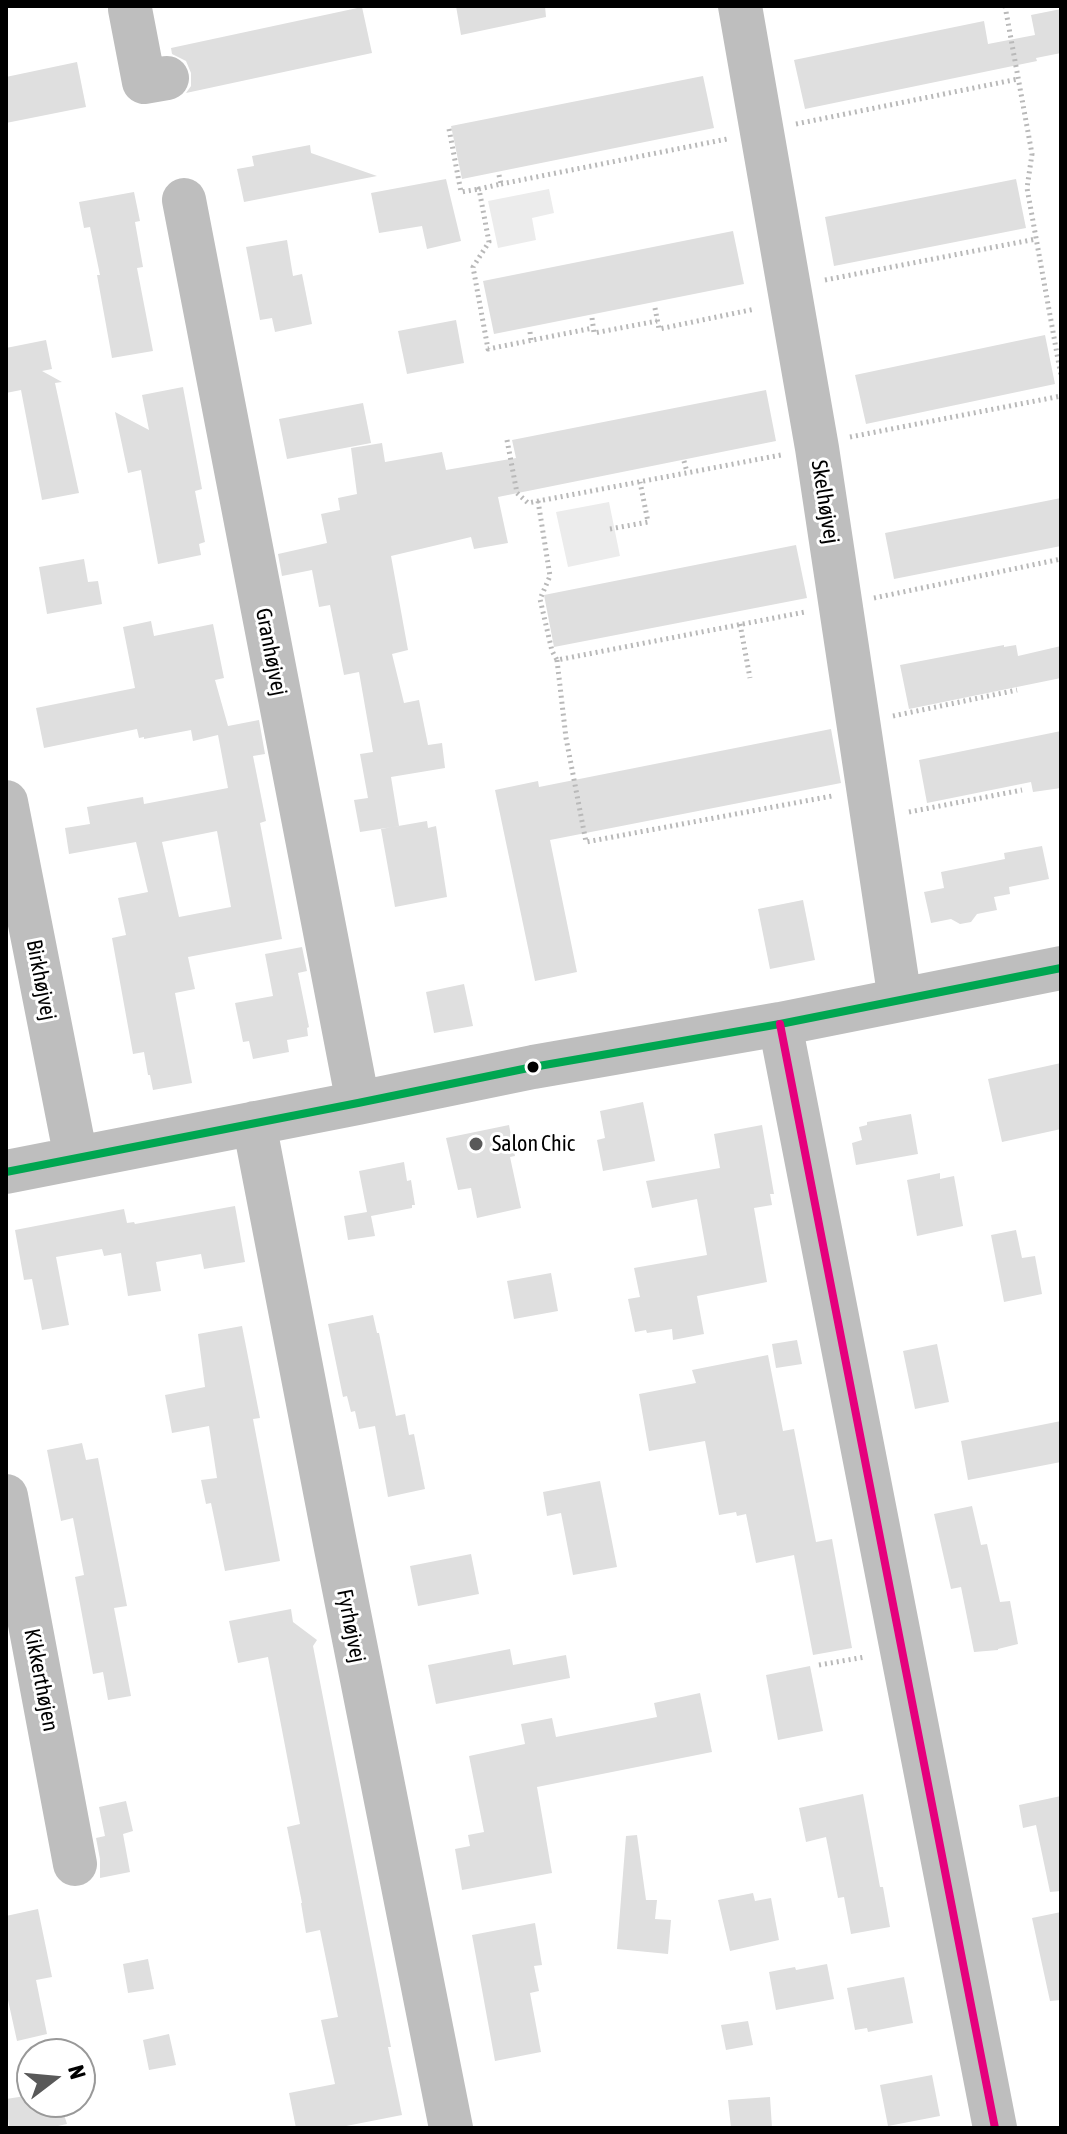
<!DOCTYPE html>
<meta charset="utf-8">
<style>
body{margin:0}
#map{position:relative;width:1067px;height:2134px;overflow:hidden;background:#fff;font-family:"Asap Condensed",sans-serif}
canvas{display:block}
.frame{position:absolute;inset:0;border:8px solid #000;pointer-events:none}
.north{position:absolute;left:16px;top:2038px;width:80px;height:80px;box-sizing:border-box;background:#fff;border:2px solid #999;border-radius:50%;rotate:74deg;font-size:22px;font-weight:700;line-height:32px;text-align:center;color:#000}
.north::after{content:'';display:block;margin:auto;width:28px;height:36px;background:#595959;clip-path:polygon(50% 0,100% 100%,50% 72%,0 100%)}
</style>
<div id="map">
<canvas width="1067" height="2134"></canvas>
<div class="frame"></div>
<div class="north">N</div>
</div>
<script>
const c = document.querySelector('canvas').getContext('2d');
c.lineJoin = 'round';
function fillPath(path, color) {
  c.fillStyle = color;
  c.fill(path, 'evenodd');
}
function trace(path, color, width, dash) {
  c.strokeStyle = color;
  c.lineWidth = width;
  c.lineCap = dash ? 'butt' : 'round';
  c.setLineDash(dash || []);
  c.stroke(path);
}
function label(font, color, halo, rows, align = 'center') {
  c.font = font + ' "Asap Condensed",sans-serif';
  c.lineWidth = 6;
  c.setLineDash([]);
  c.textBaseline = 'middle';
  c.strokeStyle = halo;
  c.fillStyle = color;
  for (const [text, x, y, turn = 0] of rows) {
    c.save();
    c.translate(x, y);
    c.rotate((+turn || 0) * Math.PI / 180);
    c.textAlign = isNaN(turn) ? turn : align;
    if (halo) c.strokeText(text, 0, 0);
    c.fillText(text, 0, 0);
    c.restore();
  }
}
fillPath(new Path2D(`
 M549 189 554 213 532 218 536 240 498 248 488 201Z
 M609 502 620 556 568 567 556 512Z`), '#ececec');
fillPath(new Path2D(`
 M456 6H545L546 17 461 35Z
 M362 7 372 53 186 93 191 86V73L186 61 172 54 171 48Z
 M1061 9V53L1036 58 1037 61 805 109 794 60 984 21 988 44 1035 35 1031 15Z
 M77 62 86 107 6 123V77Z
 M703 76 714 128 462 179 451 126Z
 M310 145 311 153 377 176 244 202 237 169 254 166 252 156Z
 M446 179 461 241 427 249 422 226 379 233 371 193Z
 M1016 179 1026 228 834 266 825 217Z
 M134 192 140 221 135 222 143 267 137 268 153 351 112 358 97 275H100L90 227 84 228 79 202Z
 M733 231 744 284 494 334 483 281Z
 M287 240 293 276 302 274 312 324 275 332 272 318 260 320 246 247Z
 M456 320 464 363 407 374 398 331Z
 M1045 335 1055 384 866 424 855 375Z
 M46 340 52 369 42 371 62 382 55 383 79 493 42 500 21 390 6 393V348Z
 M183 387 202 489 195 491 205 542 199 544 201 555 158 564 141 470 128 473 115 412 149 430 142 395Z
 M766 390 776 441 498 497 508 543 474 549 471 537 391 556 408 650 392 654 404 703 419 700 428 745 442 743 445 768 391 777 399 826 360 832 354 800 368 798 360 754 373 752 359 672 344 675 330 605 319 607 312 570 282 576 278 554 327 543 321 514 340 510 338 498 357 494 351 448 382 443 385 462 442 452 446 470 516 458 512 440Z
 M363 403 371 443 287 459 279 419Z
 M1061 498V546L894 579 885 533Z
 M796 545 807 598 554 647 544 595Z
 M84 559 88 582 98 581 102 604 47 614 39 567Z
 M151 621 154 636 213 624 224 678 215 680 228 726 259 720 265 754 253 756 266 821 260 823 282 939 188 957 195 989 175 993 192 1083 153 1090 150 1075H148L144 1052 133 1054 112 938 126 935 118 898 148 892 136 842 69 854 65 828 90 824 87 807 143 797 144 804 228 788 218 735 193 741 191 730 144 739V737L139 738 137 729 44 748 36 708 135 688 123 627ZM217 831 231 907 179 917 162 842Z
 M1004 645V647L1016 645 1018 656 1061 646V678L909 709 900 665Z
 M831 729 841 783 550 840 577 972 535 981 495 790 538 781 539 787Z
 M1061 731V788L1033 792 1031 782 927 803 919 760Z
 M427 821 428 828 436 826 447 897 395 907 381 829Z
 M1042 846 1049 879 1009 887 1010 894 994 897 997 910 977 914 971 922 960 924 951 919 931 923 924 892 944 888 941 872 1005 859 1004 853Z
 M803 900 815 960 770 969 758 909Z
 M302 947 307 971 298 973 309 1027 307 1028 308 1036 287 1040 289 1052 253 1059 249 1041 243 1042 235 1003 273 996 265 954Z
 M464 984 473 1026 434 1033 426 992Z
 M1061 1063V1129L1002 1142 988 1079Z
 M643 1102 655 1161 603 1171 597 1140 605 1138 600 1111Z
 M911 1114 918 1154 856 1165 852 1143 862 1140 859 1127 867 1125V1122Z
 M509 1125 515 1156 510 1157 521 1208 477 1218 471 1188 458 1190 446 1138Z
 M762 1125 774 1194H770L772 1205 754 1208 767 1282 697 1296 704 1334 673 1340 672 1329 647 1333 646 1330 635 1332 628 1299 640 1297 634 1268 707 1255 697 1199 652 1208 646 1181 720 1168 714 1134Z
 M404 1162 407 1181 411 1180 415 1205H412V1208L371 1216 375 1236 348 1240 344 1216 367 1212 359 1171Z
 M940 1173V1179L954 1176 963 1226 917 1236 907 1180Z
 M235 1206 245 1262 204 1269 201 1254 156 1262 161 1291 128 1296 121 1253 104 1256 102 1249 56 1257 69 1325 42 1330 32 1279 24 1280 15 1230 124 1209 127 1223 134 1222 135 1224Z
 M1016 1230 1022 1258 1035 1256 1042 1294 1004 1302 991 1235Z
 M551 1273 558 1311 514 1319 507 1281Z
 M373 1315 377 1333H379L396 1416 405 1414 409 1435 414 1434 425 1489 388 1497 375 1426 359 1429 355 1411 351 1412 347 1396 343 1397 328 1324Z
 M242 1326 260 1418 253 1419 280 1561 225 1571 211 1503 206 1504 201 1480 217 1478 209 1426 172 1433 165 1395 205 1387 198 1334Z
 M797 1340 802 1364 776 1368 772 1344Z
 M937 1344 949 1402 915 1409 903 1351Z
 M768 1355 783 1431 794 1429 816 1542 832 1539 852 1648 813 1655 794 1555 756 1563 746 1514 737 1516 736 1512 719 1515 705 1441 649 1451 639 1394 696 1383 692 1370Z
 M1061 1421V1462L968 1480 961 1441Z
 M82 1443 86 1460 98 1458 127 1606 114 1608 131 1696 108 1700 103 1672 93 1674 75 1577 84 1575 73 1518 61 1521 47 1450Z
 M600 1481 617 1567 573 1575 561 1513 547 1516 543 1492Z
 M972 1506 981 1545 987 1544 1000 1602 1010 1601 1018 1644 998 1649V1650L974 1652 961 1587 951 1589 934 1514Z
 M471 1554 479 1594 418 1606 410 1566Z
 M291 1609 293 1622 317 1640 313 1646 391 2047H388L402 2115 336 2128H296L289 2093 335 2084 321 2020 338 2017 320 1930 306 1933 301 1903H302L287 1827 300 1824 268 1657 238 1663 229 1621Z
 M510 1649 513 1665 566 1655 570 1678 436 1704 428 1665Z
 M810 1666 823 1731 778 1740 766 1675Z
 M700 1693 712 1752 537 1787 552 1873 462 1890 455 1849 470 1846 468 1835 484 1832 469 1756 525 1744 521 1724 552 1718 556 1737 657 1717 654 1703Z
 M863 1794 880 1887H883L890 1927 851 1934 844 1897 838 1898 826 1837 806 1842 799 1808Z
 M1061 1796V1891L1050 1892 1036 1825 1023 1828 1019 1805Z
 M126 1801 133 1831 123 1834 130 1872 100 1878V1859L96 1838 105 1836 99 1807Z
 M637 1835 646 1900H657L655 1919 671 1920 668 1954 617 1949 626 1836Z
 M753 1893 755 1901 771 1898 779 1940 730 1951 718 1900Z
 M38 1909 52 1977 36 1980 47 2034 17 2041 6 1991V1916Z
 M1061 1912V2000L1050 2001 1032 1918Z
 M535 1923 542 1965 534 1966 539 1991 530 1993 541 2052 495 2061 472 1935Z
 M148 1959 154 1989 128 1993 123 1964Z
 M827 1964 834 1999 776 2010 769 1972 795 1967 796 1970Z
 M904 1977 913 2023 868 2032 867 2028 855 2030 847 1988Z
 M748 2021 753 2045 726 2050 721 2025Z
 M169 2034 176 2065 149 2070 143 2040Z
 M932 2075 940 2116 888 2126 880 2085Z
 M32 2095V2102H60L67 2124 49 2128H9L6 2099Z
 M770 2097 772 2128H731L728 2100Z`), '#dfdfdf');
trace(new Path2D(`
 M1005 6 1032 154 1027 188 1061 376
 M796 124 1018 79
 M449 129 461 192 479 189
 M499 175 501 184 479 189 489 242 473 267 488 349 593 328
 M501 184 727 139
 M825 280 1036 239
 M655 308 659 329 755 309
 M592 318 594 333 657 321
 M530 332 531 340
 M850 437 1061 396
 M507 440 517 493 528 503 781 455
 M684 461 687 472
 M538 501 550 576 540 599 552 651 557 660 805 612
 M610 529 648 522 640 482
 M874 598 1061 559
 M740 624 750 678
 M557 660 566 738 586 842 832 796
 M893 716 1017 690
 M909 812 1022 790
 M819 1665 865 1657`), '#b9b9b9', 5, [2, 4]);
trace(new Path2D(`
 M740 6 817 448 900 1000
 M130 9 144 82 167 78
 M184 200 358 1103
 M6 802 76 1158
 M780 1024 995 2128
 M254 1123 335 1543 451 2128
 M6 1172 358 1103 533 1067 780 1024 1061 968
 M6 1496 75 1864`), '#bebebe', 44);
trace(new Path2D(`
 M6 1172 358 1103 533 1067 780 1024 1061 968`), '#00a651', 8);
trace(new Path2D(`
 M780 1024 995 2128`), '#e5007d', 8);
for (const [x, y, r, color] of [
 [533,1067,7,"#000"],
 [476,1144,8,"#595959"]
]) {
  const dot = new Path2D();
  dot.arc(x, y, r, 0, 2 * Math.PI);
  c.fillStyle = color;
  c.fill(dot);
  trace(dot, '#fff', 3);
}
label('22px', '#000', '#fff', [
 ["Skelhøjvej",825,502,81],
 ["Granhøjvej",271,652,79],
 ["Birkhøjvej",41,980,79],
 ["Fyrhøjvej",351,1626,79],
 ["Kikkerthøjen",41,1680,79]
]);
label('22px', '#000', '#fff', [
 ["Salon Chic",492,1144]
], 'left');
</script>
